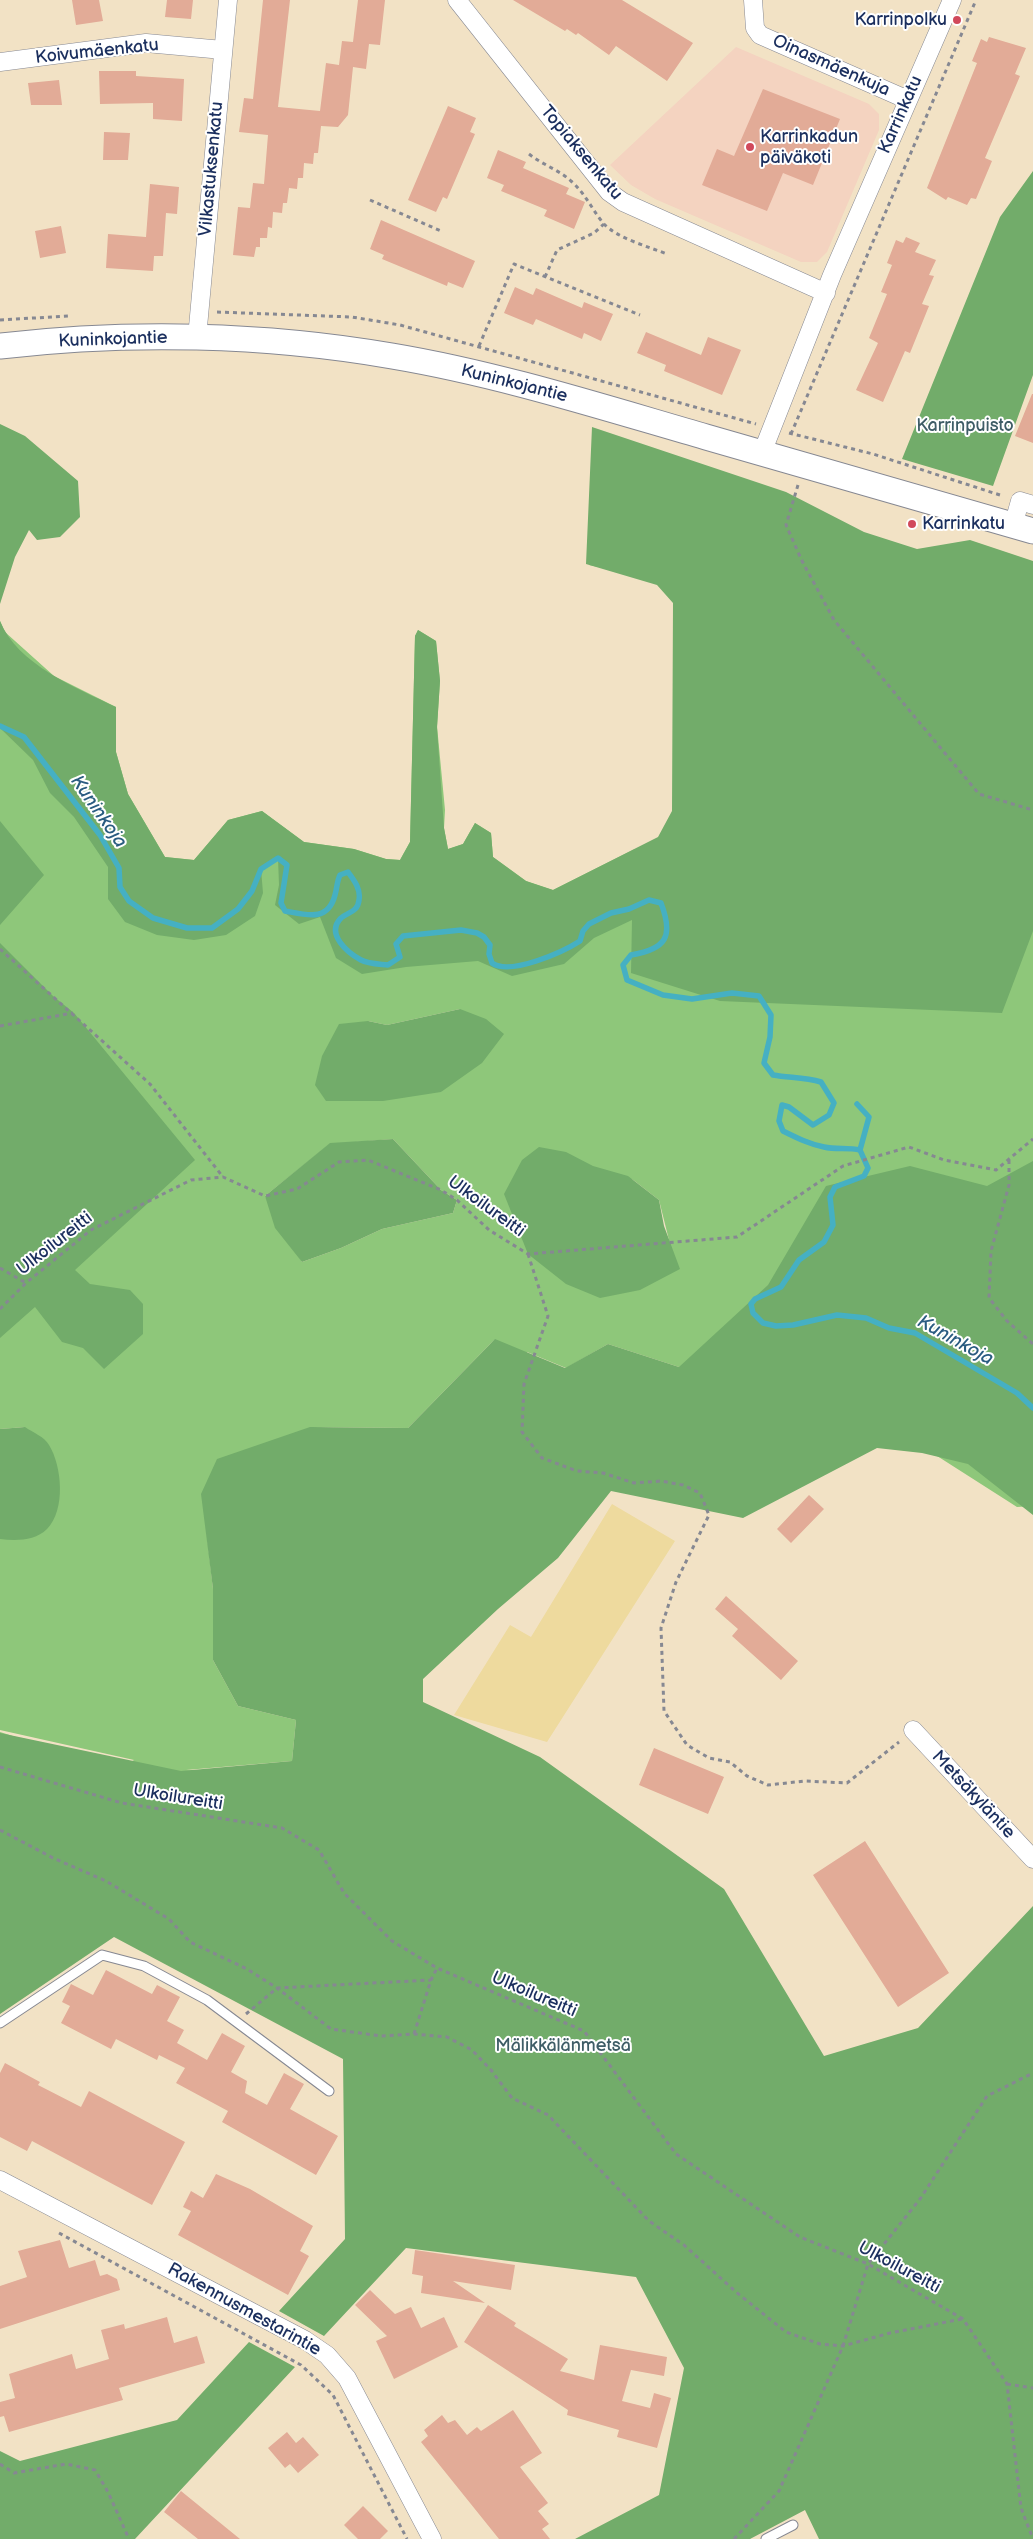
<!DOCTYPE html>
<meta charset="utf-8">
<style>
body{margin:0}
canvas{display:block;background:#f2e2c5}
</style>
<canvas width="1033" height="2539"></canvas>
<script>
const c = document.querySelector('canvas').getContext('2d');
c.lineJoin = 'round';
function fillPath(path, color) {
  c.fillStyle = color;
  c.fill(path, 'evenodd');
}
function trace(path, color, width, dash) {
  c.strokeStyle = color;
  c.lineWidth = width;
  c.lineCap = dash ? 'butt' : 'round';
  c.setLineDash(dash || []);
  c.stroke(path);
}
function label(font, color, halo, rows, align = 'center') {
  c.font = font + ' "Balsamiq Sans",sans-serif';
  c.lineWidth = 4;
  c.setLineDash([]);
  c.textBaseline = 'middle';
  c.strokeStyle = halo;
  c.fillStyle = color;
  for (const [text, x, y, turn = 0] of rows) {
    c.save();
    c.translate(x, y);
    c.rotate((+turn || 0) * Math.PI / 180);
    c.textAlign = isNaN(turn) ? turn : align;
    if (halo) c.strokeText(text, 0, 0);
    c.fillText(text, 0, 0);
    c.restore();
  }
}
fillPath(new Path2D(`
 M736 47 869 104 879 114V130L827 252 817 262H801L655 199 631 185 610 165Z`), '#f4d3c0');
fillPath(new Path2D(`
 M592 499 1033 654V1506L1017 1507 862 1408 679 1367 608 1344 566 1368 527 1352 354 1738 1033 2539 850 2467 418 2061 209 1923 0 1943V1732L119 1769 134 1760 0 1730V1440L25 1427 0 1429V621L5 632 54 676 116 707V752L128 794 165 857 194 860 228 820 262 811 304 842 354 849 386 859 400 860 410 842 415 636 418 630 436 641 440 681 437 726 445 810 444 828 448 849 463 844 475 823 491 833 493 857 526 881 553 890 635 849H682L689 622 660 580 589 565ZM460 1009 441 1092 368 1021 387 1025ZM393 1139 441 1190 457 1200 453 1213 382 1229 341 1248 302 1262 265 1196 330 1144ZM632 1179 659 1200 669 1240ZM495 1339 416 1433 310 1427 408 1428ZM202 1492 322 1777 186 1770 292 1761 296 1720 238 1706 213 1660V1589Z`), '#8ec77a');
fillPath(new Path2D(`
 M1033 171V375L993 486 902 459 1000 217Z
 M0 424 25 436 78 481 80 517 60 537 37 540 29 530 15 557 0 604Z
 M592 427 786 492 864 532 917 549 970 540 1033 561V931L1002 1013 720 1001 631 973 632 920 594 938 564 964 512 976 478 961 406 967 362 974 336 958 320 917 299 924 275 905 279 885 278 858 261 869 263 893 255 916 226 935 194 940 157 935 125 922 108 899V867L74 817 50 793 33 760 0 728V621C17 664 76 688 116 707V752L128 794 165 857 194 860 228 820 262 811 304 842 354 849 386 859 400 860 410 842 415 636 418 630 436 641 440 681 437 728 444 828 448 849 463 844 475 823 491 833 493 857 526 881 553 890 658 837 672 811 673 603 657 585 586 564Z
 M0 821 44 875 0 925Z
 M0 943 53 996 74 1013 195 1160 75 1270 90 1284 130 1290 143 1304V1334L104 1369 83 1348 62 1342 35 1307 0 1338Z
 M460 1009 486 1019 504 1034 482 1063 441 1092 383 1101H326L315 1085 322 1056 339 1024 368 1021 387 1025Z
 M393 1139 441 1190 457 1200 453 1213 382 1229 341 1248 302 1262 275 1228 265 1196 330 1143Z
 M539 1147 566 1152 593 1166 628 1176 659 1200 664 1226 680 1269 640 1290 600 1298 566 1284 528 1254 504 1194 522 1160Z
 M1033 1161V1515L968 1464 922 1453 877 1448 743 1518 611 1491 558 1558 498 1609 423 1679V1702L540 1757 724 1889 824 2056 918 2028 1033 1906V2539H819L805 2510 750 2539H575L659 2495 684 2368 636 2277 406 2248 324 2336 279 2311 345 2239 343 2059 114 1937 0 2014V1733L181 1771 292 1761 296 1720 238 1706 213 1660V1589L201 1494 217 1459 310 1427 408 1428 495 1339 565 1368 608 1344 679 1367 768 1285 826 1186 910 1166 987 1186Z
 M25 1427C32 1432 45 1437 49 1445 62 1466 66 1510 47 1529 35 1541 16 1541 0 1539V1429Z
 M249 2342 295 2367 135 2539H0V2451L20 2461 177 2420Z`), '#72ac6a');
fillPath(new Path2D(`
 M612 1504 675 1541 547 1742 454 1715 510 1625 531 1637Z`), '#eeda9e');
trace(new Path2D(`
 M0 726 24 737 100 835 119 868 120 887 129 901 153 918 187 928H212L238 909 252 891 261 869 278 858 287 865 281 903 285 911C307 915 328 922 335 895 337 888 337 881 340 875L348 872C354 880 361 889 359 900 358 912 348 912 341 918 325 934 348 953 361 960 368 964 380 964 388 965L400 957 396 944 403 936 461 930 477 933 484 937 490 945 489 954 492 963C510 976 563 952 580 941L583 931 589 924 611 913 629 909 649 900 661 903C674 937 666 949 631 955L623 965 627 980 663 995 692 999 732 993 759 996 771 1015 770 1037 764 1063 773 1075C789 1078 804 1077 821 1082L834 1103 829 1115 813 1125 789 1107 782 1105 779 1121 783 1131C797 1138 809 1144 824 1147 836 1150 848 1147 860 1150L868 1168 864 1176 835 1187 830 1197 833 1225 824 1242 799 1260 781 1287 755 1299 751 1304 753 1313 763 1323 776 1326 793 1325 837 1315 866 1318 889 1328 915 1333 1017 1393 1033 1408
 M857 1104 869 1117 860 1150`), '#45b0c3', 5.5);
fillPath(new Path2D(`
 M72 0H99L103 21 76 25Z
 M167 0H193L191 19 165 17Z
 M263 0H290L278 107 320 111 326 63 339 65 342 41 353 42 358 0H385L380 45 369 44 366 69 353 67 348 115 338 127 321 126 318 153H314L313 164 304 163 303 178H298L297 189 289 188 287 203H283L282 213 273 212 272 228 268 227 267 238H260V247H256L254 257 233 255 238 207 250 208 253 183 264 184 268 135 239 132 244 98 253 99Z
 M513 0H622L693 43 667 81 616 46 609 55 578 33 576 35 567 29 565 31Z
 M989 37 1026 48 1015 74 1020 76 985 158 992 161 976 199 971 198 967 205 948 197 946 200 927 188 977 63 972 61 981 39 987 42Z
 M99 71H136V76L184 79 182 121 153 119V103L100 104Z
 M59 80 62 105H31L28 83Z
 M763 89 840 119 813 185 783 173 767 211 702 185 717 149 734 156Z
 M448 106 476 118 470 132 475 134 447 199 443 197 436 212 408 200Z
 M104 132 130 133 128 160H103Z
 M498 150 526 162 523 168 569 188 566 194 585 202 574 229 544 216 547 210 501 191 504 185 487 178Z
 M150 184 179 187 177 214 166 213 163 256H154L153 271 106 268 108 234 146 237Z
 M381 220 475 261 463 288 448 282 447 286 382 259 384 255 370 249Z
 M61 226 66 253 40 258 35 231Z
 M906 237 920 243 915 252 936 260 929 275 934 276 922 304 929 306 910 353 905 351 883 402 856 390 878 343 869 338 887 294 881 292 892 265 887 263 896 240 903 243Z
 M515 287 533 295 536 288 582 308 584 302 613 314 601 341 584 333 582 339 536 319 533 325 504 313Z
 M646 332 701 355 708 337 741 350 722 395 664 371 666 365 637 353Z
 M1032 394H1033V443L1015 436Z
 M809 1495 824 1509 791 1543 777 1529Z
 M726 1596 798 1661 781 1680 732 1636 738 1629 715 1609Z
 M654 1748 724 1777 708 1814 639 1785Z
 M865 1841 949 1973 898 2007 813 1875Z
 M106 1970 152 1994 157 1985 180 1997 167 2021 184 2030 177 2043 207 2060 222 2033 245 2046 231 2072 247 2081 245 2093 267 2105 284 2073 304 2084 290 2109 338 2136 316 2175 222 2122 228 2111 176 2083 185 2068 159 2055 157 2060 116 2039 111 2049 61 2023 70 2006 62 2002 71 1984 93 1995Z
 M5 2063 40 2082 38 2085 81 2107 89 2091 185 2142 152 2205 32 2141 27 2151 0 2137V2073Z
 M216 2174 250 2189 313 2226 300 2251 309 2256 288 2295 178 2235 191 2211 183 2207 191 2191 203 2198Z
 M60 2240 69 2268 95 2260 100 2276 107 2274 117 2279 120 2290 0 2329V2286L27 2277 18 2251Z
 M415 2250 515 2265 511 2290 453 2281 485 2303 421 2293 423 2276 412 2274Z
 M370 2290 395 2314 411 2307 421 2328 444 2317 458 2347 394 2379 376 2341 387 2336 355 2305Z
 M488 2305 516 2323 514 2326 568 2359 560 2371 594 2380 600 2345 667 2357 664 2376 631 2370 622 2401 650 2408 654 2393 671 2398 657 2448 617 2437 619 2430 567 2415 568 2410 464 2342Z
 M167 2317 174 2343 197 2336 205 2363 119 2388 123 2400 9 2432 4 2416 0 2417V2402L15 2398 9 2374 72 2354 76 2369 109 2359 101 2330 124 2324 125 2329Z
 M513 2410 542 2453 520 2467 548 2503 538 2511 549 2524 542 2529 550 2539H499L421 2442 428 2436 424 2430 442 2415 448 2423 455 2420 467 2435 477 2427 481 2431Z
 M287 2432 296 2443 303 2437 319 2455 298 2473 290 2464 285 2468 268 2448Z
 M181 2491 240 2539H198L164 2512Z
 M363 2506 388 2531 380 2539H358L344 2525Z`), '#e2ab97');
const service = new Path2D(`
 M0 2023 102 1955 144 1966 207 2000 329 2091
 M766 2539 793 2525`);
const minor = new Path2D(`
 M457 0 609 192 623 202 826 293
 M753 0 755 28 760 35 908 100
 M0 62 146 43 223 50
 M197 338 228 0
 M762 453 832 275 952 0
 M1013 526 1020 501 1033 505
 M913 1730 1033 1859
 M0 2180 305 2340 327 2355 347 2378 432 2539`);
const secondary = new Path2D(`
 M0 346C129 331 265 334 392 356 499 374 602 407 706 437 815 469 924 500 1033 531`);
trace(service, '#868892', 11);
trace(minor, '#868892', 19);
trace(secondary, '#868892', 27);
trace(new Path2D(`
 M529 154C543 165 559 170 571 181 586 194 592 210 604 224 617 238 649 247 667 254
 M370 200 441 231
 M545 277 557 250 594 233 604 224
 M217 312 352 317 400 325 756 424
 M0 320 68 316
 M479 346 514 264 640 315
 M789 433 873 454 1003 496
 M791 434 976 0
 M798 485 786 525 802 561 834 620 979 794 1033 810
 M0 949 150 1084 223 1177
 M0 1026 73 1013
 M1009 1160V1185L991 1251 989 1298 1007 1321 1033 1344
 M528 1254 548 1316 524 1384 522 1432 542 1458 577 1471 603 1473 634 1483 661 1481 683 1485 700 1493 709 1515 676 1582 661 1628 664 1711 687 1745 709 1758 730 1762 747 1776 768 1785 805 1781 847 1783 899 1742
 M0 1268 26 1283
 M0 1309 26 1283 91 1230 191 1180 223 1177 265 1196 297 1189 339 1162 368 1160 441 1190 457 1200 489 1230 528 1254 737 1237 843 1166 909 1147 944 1160 996 1170 1033 1139
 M0 1767 122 1803 282 1828 319 1850 344 1893 392 1941 437 1968 584 2031 676 2154 800 2237 868 2264 963 2319 1007 2384 1021 2508 1033 2539
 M0 1830 53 1858 106 1881 169 1919 190 1942 247 1969 277 1988 331 2029 381 2036 414 2034 447 2037 472 2050 491 2070 512 2098 548 2115 649 2221 684 2245 736 2292 786 2332 820 2344 843 2346 890 2333 962 2319
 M246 2014 277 1988 431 1980
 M414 2034 431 1980 437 1968
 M59 2233 301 2365 333 2395 407 2539
 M1007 2384 1033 2388
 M0 2464 14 2473 66 2464 95 2470 108 2492 129 2539
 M734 2539 779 2491 843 2346 868 2264 920 2199 987 2096 1033 2073`), '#868892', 3, [4, 4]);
trace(service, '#fff', 9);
trace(minor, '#fff', 18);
trace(secondary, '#fff', 25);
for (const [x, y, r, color] of [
 [957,20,5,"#d1495b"],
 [750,147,5,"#d1495b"],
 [912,524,5,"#d1495b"]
]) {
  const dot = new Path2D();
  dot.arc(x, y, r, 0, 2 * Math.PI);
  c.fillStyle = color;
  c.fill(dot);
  trace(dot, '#fff', 2);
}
label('18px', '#1b2f5e', '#fff', [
 ["Karrinpolku",947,20,"right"],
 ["Karrinkadun",760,137],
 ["päiväkoti",760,158],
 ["Karrinkatu",922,524]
], 'left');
label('18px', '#1b2f5e', '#fff', [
 ["Koivumäenkatu",97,52,-6],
 ["Oinasmäenkuja",831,66,24],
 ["Karrinkatu",901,115,-66],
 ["Topiaksenkatu",581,153,50],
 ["Vilkastuksenkatu",212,169,-85],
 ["Kuninkojantie",113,340,-2],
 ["Kuninkojantie",514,384,14],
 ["Ulkoilureitti",486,1207,36],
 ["Ulkoilureitti",55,1244,-38],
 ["Metsäkyläntie",973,1795,47],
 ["Ulkoilureitti",178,1798,9],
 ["Ulkoilureitti",534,1995,23],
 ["Ulkoilureitti",899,2268,28],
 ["Rakennusmestarintie",244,2310,29]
]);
label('18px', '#3e5d66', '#fff', [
 ["Karrinpuisto",965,426],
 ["Mälikkälänmetsä",563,2046]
]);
label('italic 19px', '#2a5c81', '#fff', [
 ["Kuninkoja",98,812,55],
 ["Kuninkoja",955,1341,29]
]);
</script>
